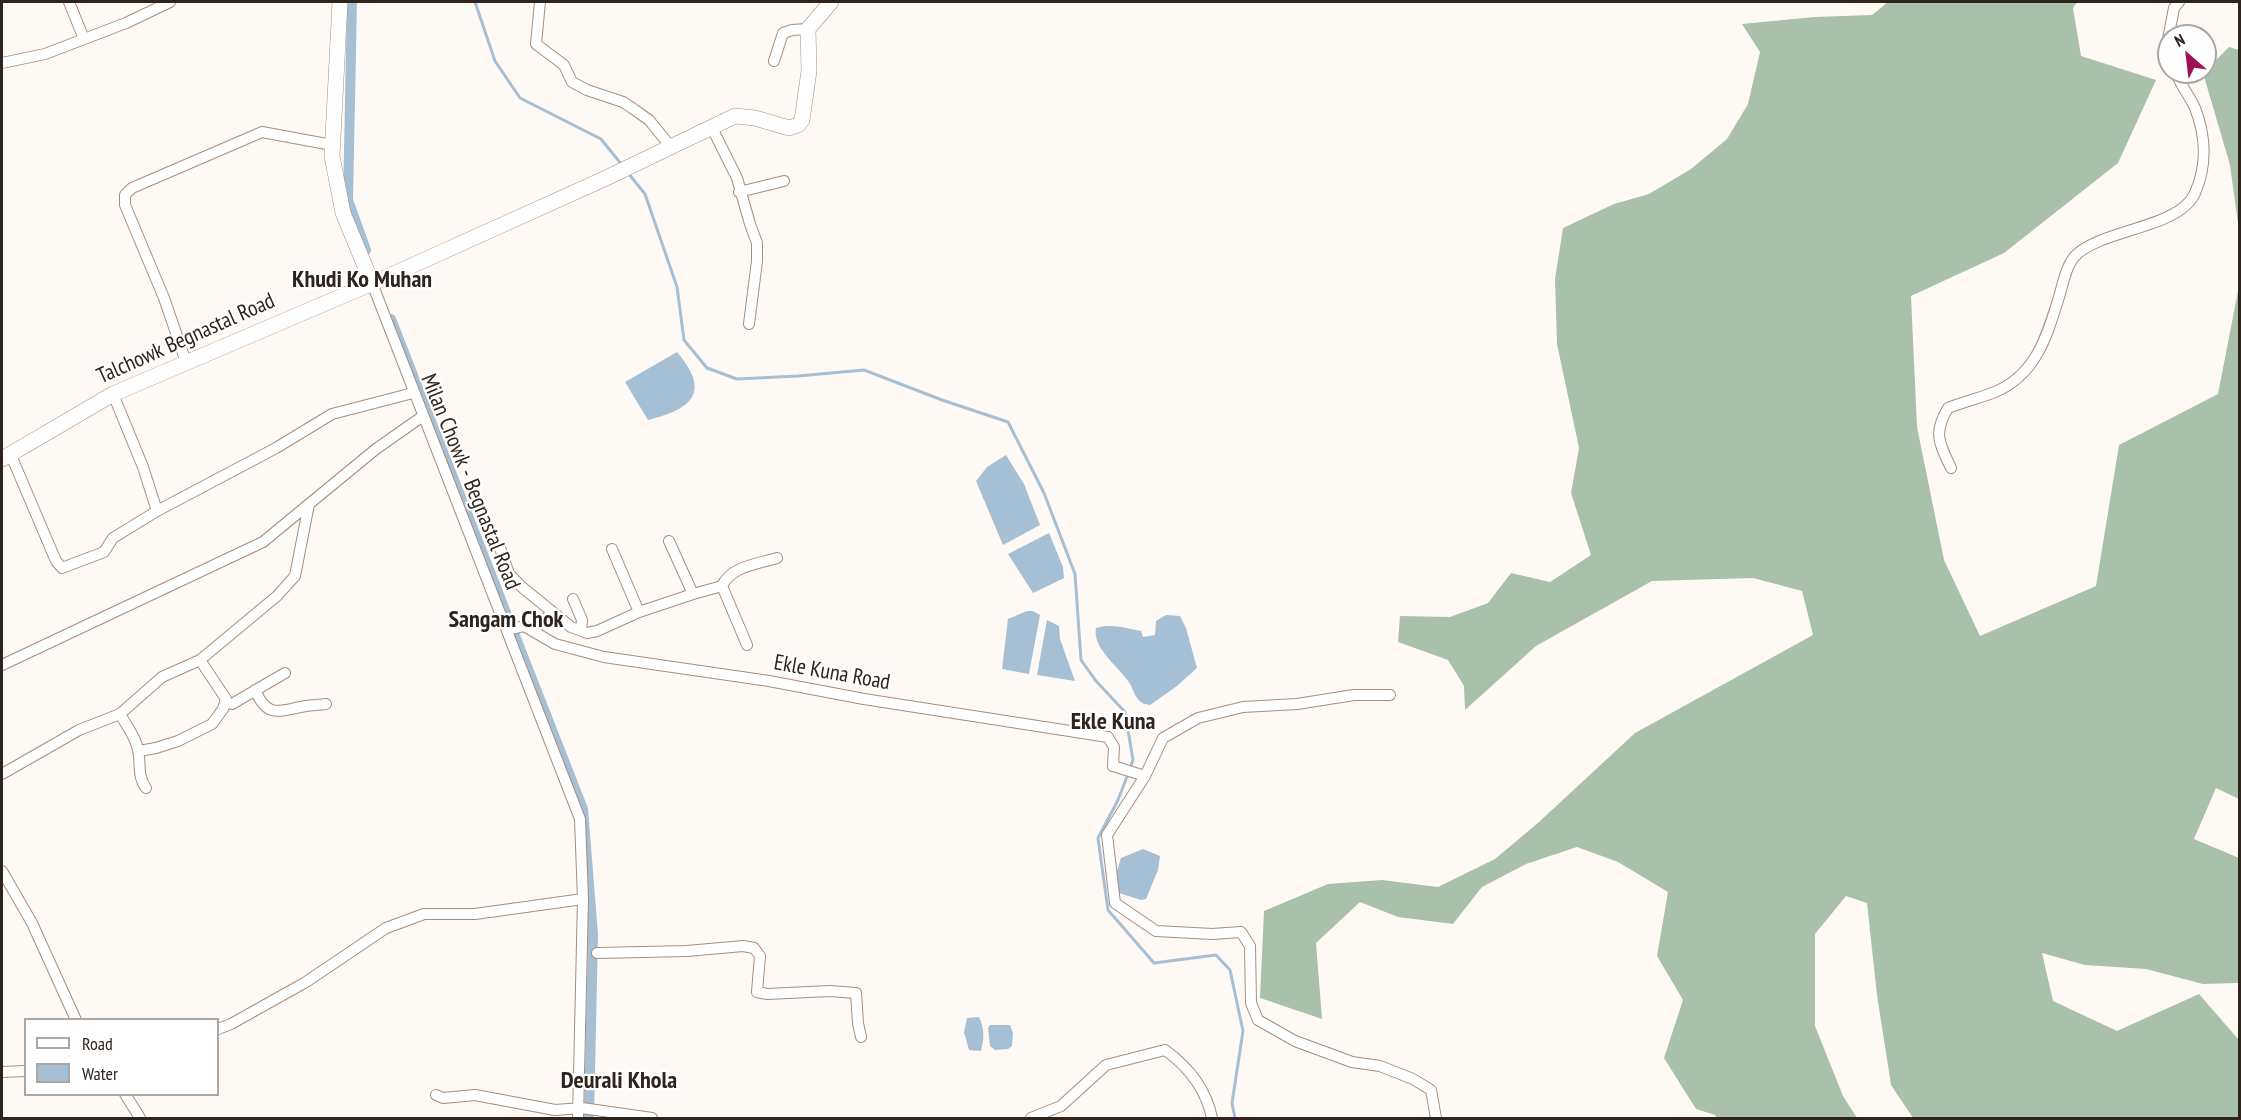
<!DOCTYPE html>
<style>
body{margin:0}
#map{position:relative;width:2241px;height:1120px;overflow:hidden;background:#fff9f5;font-family:"PT Sans Narrow",sans-serif}
canvas{display:block}
.frame{position:absolute;inset:0;border:3px solid #2e231d;pointer-events:none}
.legend{position:absolute;left:24px;top:1018px;width:195px;height:78px;box-sizing:border-box;background:#fff;border:2px solid #aba7a5;margin:0;padding:8px 10px;list-style:none;font-size:18px;color:#2e231d}
.legend li{display:flex;align-items:center;gap:12px;height:30px}
.legend b{width:30px;border:2px solid #aba7a5}
.north{position:absolute;left:2157px;top:24px;width:60px;height:60px;box-sizing:border-box;background:#fff;border:2px solid #aba7a5;border-radius:50%;rotate:332deg;font-size:16px;font-weight:700;line-height:24px;text-align:center;color:#2e231d}
.north::after{content:'';display:block;margin:auto;width:21px;height:27px;background:#a10f54;clip-path:polygon(50% 0,100% 100%,50% 72%,0 100%)}
</style>
<div id="map">
<canvas width="2241" height="1120"></canvas>
<div class="frame"></div>
<ul class="legend">
<li><b style="height:8px;background:#fff"></b>Road</li>
<li><b style="height:16px;background:#a5bfd4"></b>Water</li>
</ul>
<div class="north">N</div>
</div>
<script>
const c = document.querySelector('canvas').getContext('2d');
c.lineJoin = 'round';
function fillPath(path, color) {
  c.fillStyle = color;
  c.fill(path, 'evenodd');
}
function trace(path, color, width, dash) {
  c.strokeStyle = color;
  c.lineWidth = width;
  c.lineCap = dash ? 'butt' : 'round';
  c.setLineDash(dash || []);
  c.stroke(path);
}
function label(font, color, halo, rows, align = 'center') {
  c.font = font + ' "PT Sans Narrow",sans-serif';
  c.lineWidth = 4.5;
  c.setLineDash([]);
  c.textBaseline = 'middle';
  c.strokeStyle = halo;
  c.fillStyle = color;
  for (const [text, x, y, turn = 0] of rows) {
    c.save();
    c.translate(x, y);
    c.rotate((+turn || 0) * Math.PI / 180);
    c.textAlign = isNaN(turn) ? turn : align;
    if (halo) c.strokeText(text, 0, 0);
    c.fillText(text, 0, 0);
    c.restore();
  }
}
fillPath(new Path2D(`
 M1888 2H2077L2073 8 2081 56 2156 80 2118 163 2004 253 1911 296 1917 427 1944 560 1980 636 2096 586 2119 445 2218 394 2239 286V799L2216 788 2194 839 2239 858V983L2203 984 2146 969 2085 965 2042 953 2053 1001 2117 1031 2199 994 2239 1040V1118H1913L1891 1085 1877 995 1867 903 1846 896 1815 934V1026L1843 1096 1857 1118H1717L1715 1115 1696 1109 1664 1058 1683 1000 1657 956 1668 892 1618 862 1577 847 1526 864 1482 887 1453 924 1398 917 1360 902 1316 943 1322 1019 1260 998 1264 911 1328 884 1382 880 1438 887 1495 859 1539 822 1635 733 1813 635 1802 591 1753 578 1652 581 1536 646 1465 710 1464 686 1448 660 1398 642 1400 616 1450 617 1488 603 1511 573 1550 582 1591 555 1571 493 1579 448 1557 344 1555 279 1563 228 1614 204 1649 194 1691 169 1727 139 1748 104 1760 52 1742 24 1814 17 1872 15Z
 M2229 47 2239 50V231L2230 165 2203 73Z`), '#a9c1ab');
fillPath(new Path2D(`
 M677 352C711 392 693 409 648 420L625 382Z
 M1006 455 1024 484 1040 525 1003 545 976 481 987 467Z
 M1049 533 1063 567 1064 578 1033 593 1008 554Z
 M1027 611H1033L1040 615 1029 674 1002 669 1008 619Z
 M1166 615 1180 616 1186 628 1197 668 1177 686 1150 705C1147 704 1143 704 1141 702 1134 697 1133 687 1128 681 1118 666 1092 648 1096 628 1111 623 1126 628 1141 631L1143 637 1155 635 1156 621Z
 M1047 620 1059 626 1060 639 1075 681 1037 675Z
 M1143 849 1160 856 1158 870 1146 899 1141 900 1119 893 1116 874 1121 858Z
 M979 1017C985 1029 984 1039 981 1051L969 1050 964 1032 967 1018Z
 M990 1025H1010L1013 1033 1012 1046 1008 1049 995 1050 990 1046 988 1028Z`), '#a5bfd4');
trace(new Path2D(`
 M475 2 495 61 520 98 601 139 622 165
 M628 173 645 194 677 287 684 340 707 368 737 379 798 376 864 370 942 400 1008 422 1044 493 1075 574 1081 660 1096 681 1125 712 1133 760 1130 768
 M1128 774 1118 800 1098 838 1108 910 1154 963 1216 955 1230 970 1243 1031 1232 1103 1235 1118`), '#a5bfd4', 3);
trace(new Path2D(`
 M352 2 348 200 366 250
 M391 319 583 809 593 935 589 1118`), '#a5bfd4', 10);
const street = new Path2D(`
 M69 2 84 39
 M540 2 536 44 564 65 572 82 587 90 623 102 635 110 649 120 671 147
 M2169 43 2168 39 2174 8 2179 2
 M774 61 783 33 792 30 808 29
 M2 63 45 54 126 23 170 2
 M712 128 737 178 750 224 757 243V261L749 324
 M739 192 784 181
 M372 283 580 819 583 899 578 1118
 M186 362 164 298 125 205V195L132 188 262 132 332 145
 M113 394 143 467 157 511 276 448 332 414 413 393
 M10 453 56 561 62 568 104 552 113 538 157 511
 M1951 468C1939 443 1933 433 1948 408 1963 402 1980 398 1995 392 2036 375 2047 336 2059 297 2063 284 2066 265 2076 255 2103 229 2180 228 2195 193 2207 166 2206 136 2195 108 2190 96 2180 85 2176 72
 M500 548 509 574 523 588 571 627 587 633 597 631 639 612 693 594 669 541
 M612 549 639 612
 M722 586C731 566 758 564 777 558
 M693 594 722 586 747 645
 M573 599 582 620 581 630
 M508 630 524 626 555 644 604 657 769 681 864 699 1108 737 1114 747 1113 766 1145 776
 M532 631 552 613
 M2 665 263 542 309 504
 M255 690C268 720 280 710 306 706 313 705 319 705 326 704
 M1390 695H1354L1297 704 1243 707 1198 718 1163 738 1145 776 1107 835 1115 903 1156 931 1212 934 1241 932 1250 946 1251 1003 1258 1020 1295 1041 1352 1062 1380 1066 1413 1079 1431 1090 1436 1118
 M225 702 232 704 285 673
 M120 714C126 725 136 737 138 750 141 763 137 776 146 788
 M139 751 156 748 178 741 212 724 223 709 226 699 200 660
 M2 774 79 730 120 714 162 677 200 660 277 596 295 576 309 504 376 449 423 416
 M2 871 32 923 76 1020
 M597 953 687 951 743 946 754 948 760 956 757 992 767 994 830 991 856 993 858 1023 861 1037
 M218 1029 231 1024 306 982 386 928 424 914H475L583 899
 M2 1072 26 1071
 M125 1094 140 1118
 M436 1095 443 1098 475 1095 555 1110 582 1108 652 1118
 M1031 1118 1061 1106 1106 1065 1165 1050C1190 1068 1206 1089 1212 1118`);
const secondary = new Path2D(`
 M340 2 332 156 343 213 372 283
 M2 459 113 394 389 276 604 179 735 116 755 118 789 128 798 125 802 120 809 71 808 29 831 2`);
trace(street, '#a88d7d', 12);
trace(secondary, '#a88d7d', 16);
trace(street, '#fff', 10);
trace(secondary, '#fff', 15);
label('22px', '#2e231d', '#fff', [
 ["Talchowk Begnastal Road",186,339,-24],
 ["Milan Chowk - Begnastal Road",470,482,68],
 ["Ekle Kuna Road",832,673,10]
]);
label('bold 24px', '#2e231d', '#fff', [
 ["Khudi Ko Muhan",362,280],
 ["Sangam Chok",506,620],
 ["Ekle Kuna",1113,722],
 ["Deurali Khola",619,1081]
]);
</script>
